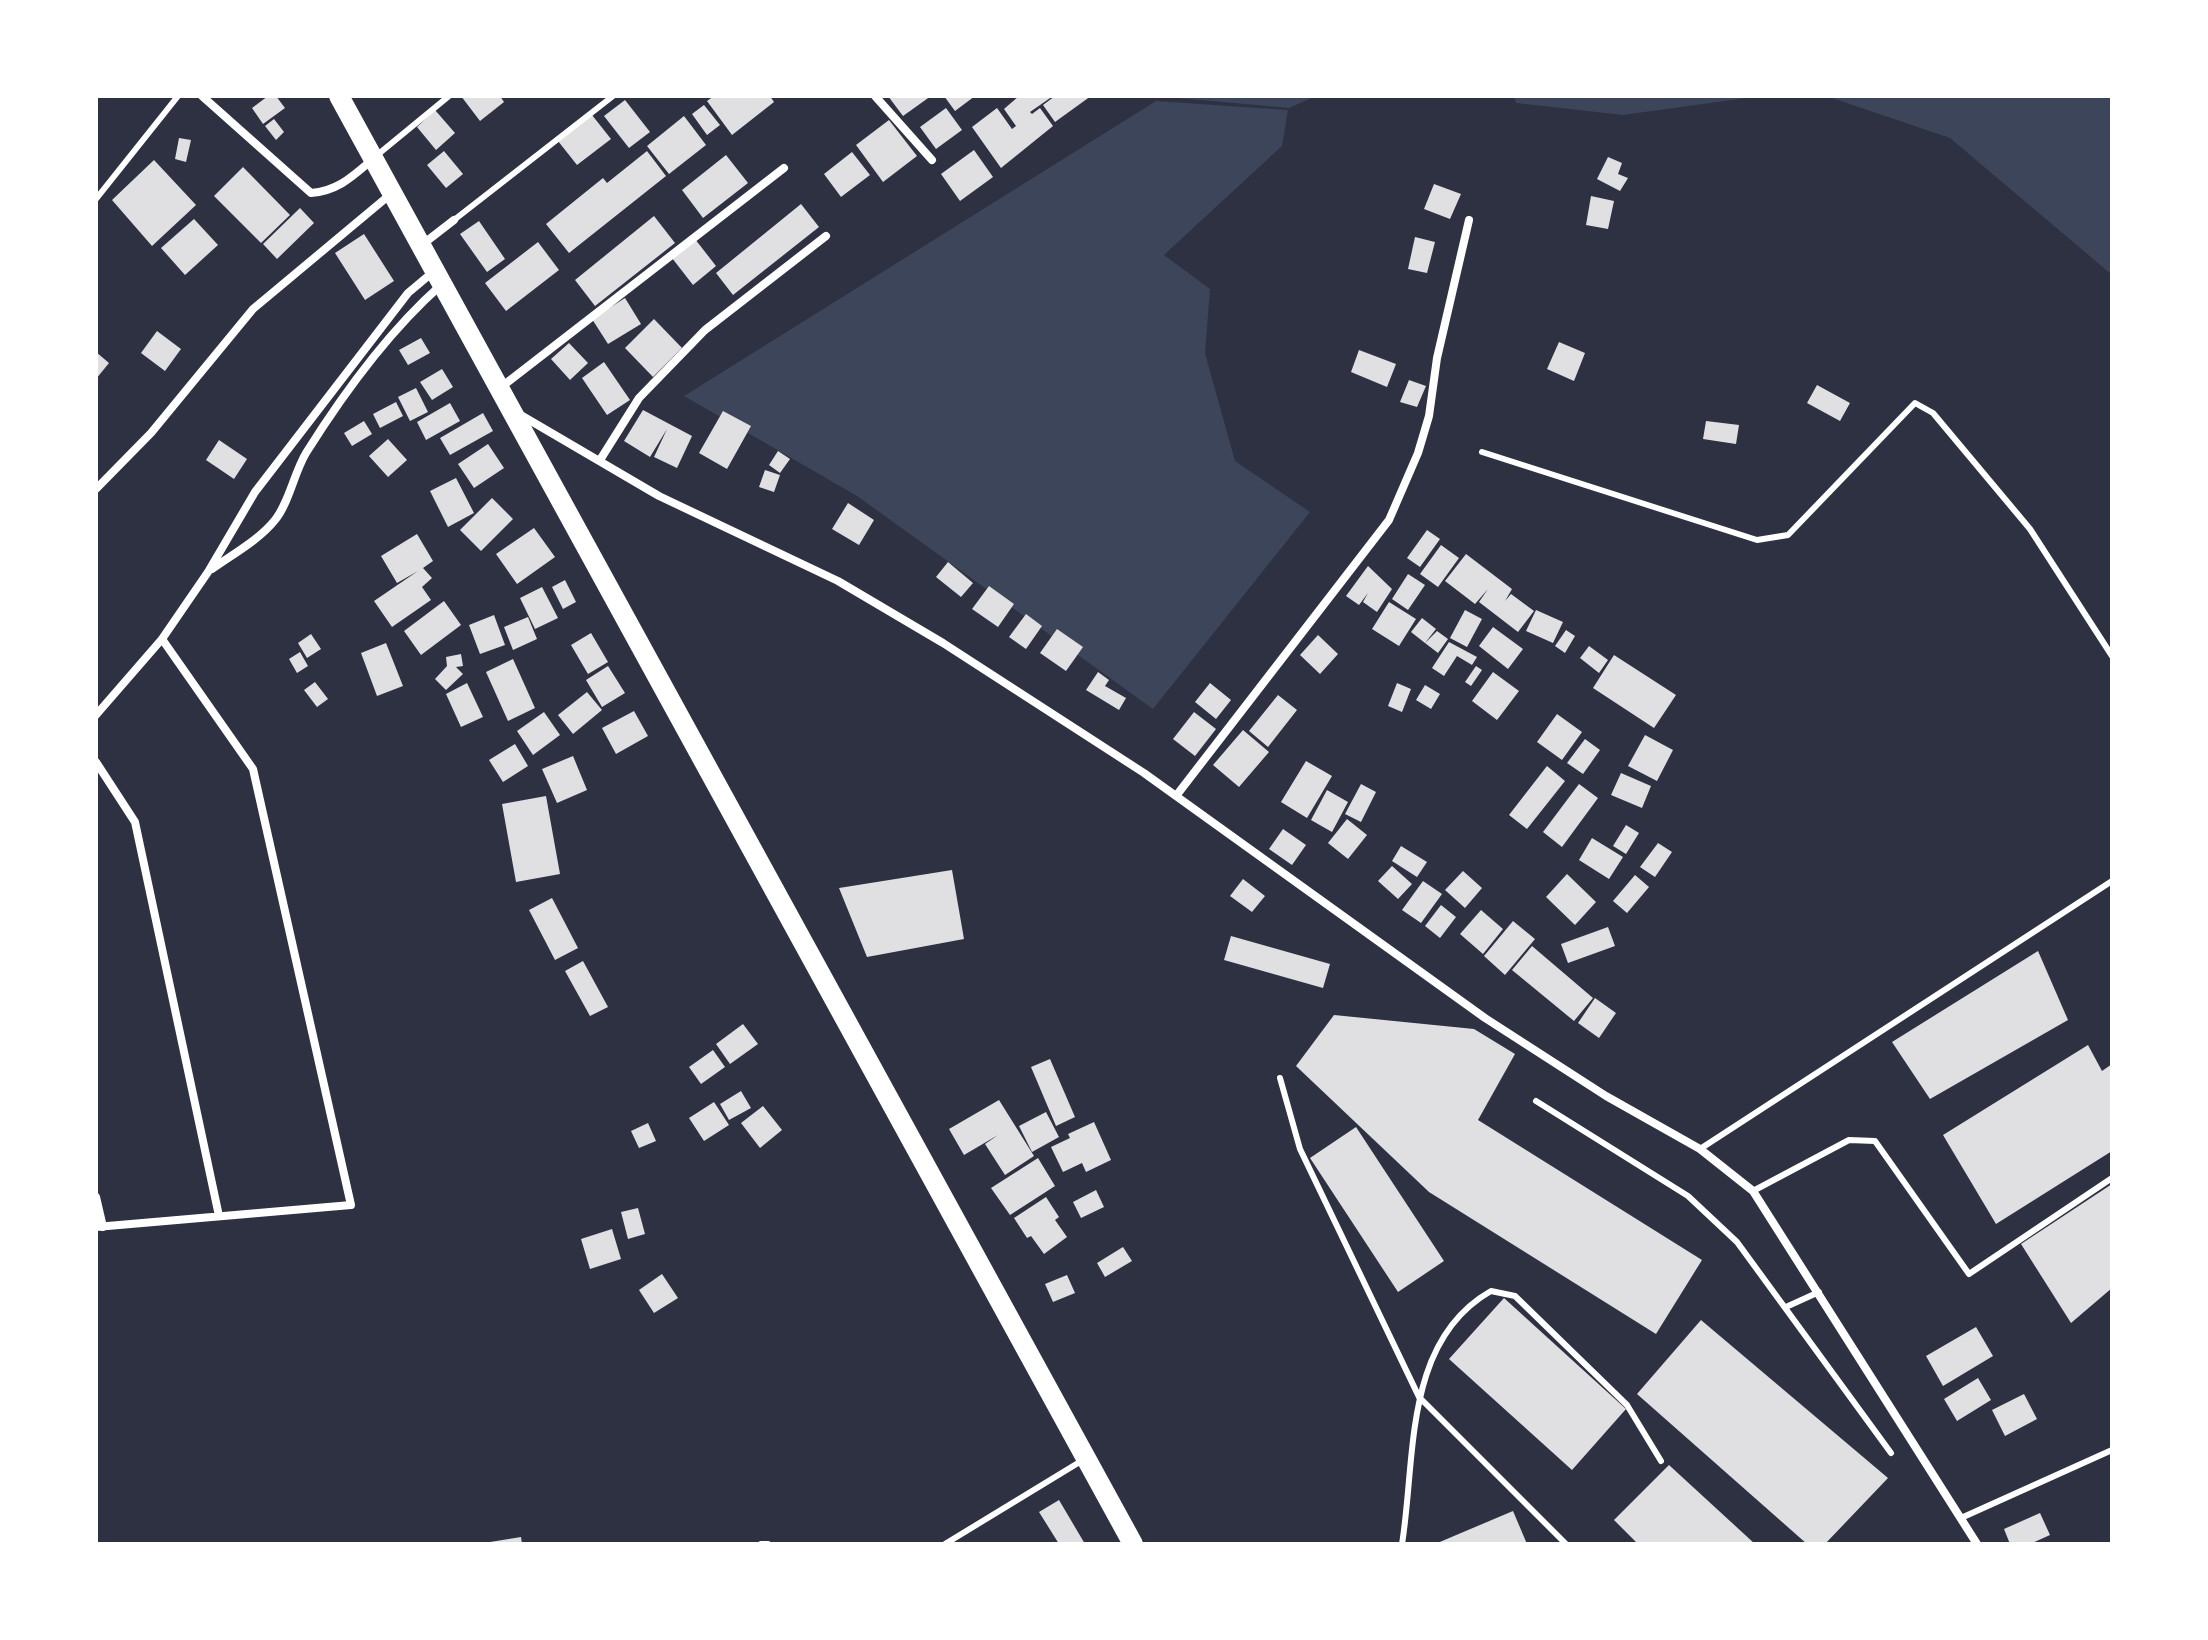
<!DOCTYPE html>
<style>
body{margin:0}
#map{position:relative;width:2208px;height:1640px;overflow:hidden;background:#2d3142;font-family:Commissioner,sans-serif}
canvas{display:block}
.frame{position:absolute;inset:0;border:98px solid #fff;pointer-events:none}
</style>
<div id="map">
<canvas width="2208" height="1640"></canvas>
<div class="frame"></div>
</div>
<script>
const c = document.querySelector('canvas').getContext('2d');
c.lineJoin = 'round';
function fillPath(path, color) {
  c.fillStyle = color;
  c.fill(path, 'evenodd');
}
function trace(path, color, width, dash) {
  c.strokeStyle = color;
  c.lineWidth = width;
  c.lineCap = dash ? 'butt' : 'round';
  c.setLineDash(dash || []);
  c.stroke(path);
}
fillPath(new Path2D(`
 M1156 96H1316L1289 108Z
 M1514 96H1761L1623 115 1516 103Z
 M1826 96H2112V275L1950 138Z
 M1156 101 1288 110 1282 146 1164 255 1210 289 1205 353 1235 461 1310 512 1153 709 857 496 684 396Z`), '#3c4559');
fillPath(new Path2D(`
 M268 96H276L285 108 263 124 252 108Z
 M461 96H500L504 102 480 121Z
 M714 96H770L774 102 732 135 707 101Z
 M888 96H931L903 116Z
 M944 96H975L955 111Z
 M1019 96H1053L1030 112 1032 114 1040 108 1053 126 1001 168 972 127 997 108 1012 129 1016 126 1004 109Z
 M1055 96H1091L1055 122 1043 105Z
 M625 100 650 132 629 148 604 116Z
 M704 105 720 125 707 135 692 114Z
 M946 108 962 130 936 149 920 127Z
 M435 110 455 133 436 150 417 127Z
 M592 115 611 139 577 165 558 141Z
 M684 116 706 145 669 174 647 146Z
 M274 119 284 132 276 140 265 126Z
 M889 120 917 156 883 182 856 145Z
 M179 138 191 140 186 162 175 159Z
 M974 150 993 177 960 201 941 174Z
 M444 151 463 174 446 188 427 165Z
 M647 151 666 176 569 253 546 224 603 178 607 183Z
 M852 152 870 175 841 197 824 174Z
 M726 155 748 183 703 218 682 190Z
 M1608 157 1622 163 1618 174 1628 178 1620 191 1597 179Z
 M154 160 196 205 152 246 112 200Z
 M243 167 290 215 261 243 214 196Z
 M1434 184 1461 194 1450 219 1424 209Z
 M1591 196 1614 201 1608 229 1586 225Z
 M801 204 819 227 733 295 716 273Z
 M300 208 314 223 277 259 263 244Z
 M654 216 675 243 595 306 575 280Z
 M194 219 218 245 185 275 161 248Z
 M479 221 505 259 487 272 460 234Z
 M364 234 394 281 365 300 335 253Z
 M1415 237 1435 242 1427 273 1408 269Z
 M695 239 716 266 693 285 672 258Z
 M538 242 559 270 506 311 485 283Z
 M625 298 641 324 608 344 592 319Z
 M654 319 682 348 653 377 625 348Z
 M157 331 181 349 165 371 141 353Z
 M421 338 430 353 408 365 399 350Z
 M1559 342 1585 353 1574 381 1547 369Z
 M569 343 588 363 570 380 551 359Z
 M1359 350 1396 364 1387 387 1351 372Z
 M96 352 109 363 96 379Z
 M604 362 630 400 607 415 582 378Z
 M442 369 453 387 432 400 420 382Z
 M1409 380 1426 386 1417 407 1400 402Z
 M1817 385 1850 403 1840 421 1807 403Z
 M416 388 428 412 410 421 398 397Z
 M396 402 403 416 380 428 373 414Z
 M450 403 460 421 426 440 417 422Z
 M643 410 692 436 677 468 654 457 667 429 650 457 624 441Z
 M723 411 751 426 727 469 699 453Z
 M483 413 493 431 450 455 440 438Z
 M364 421 372 434 352 446 344 433Z
 M1706 421 1739 425 1736 444 1703 439Z
 M388 439 407 460 388 477 369 456Z
 M219 440 247 459 234 479 206 460Z
 M488 444 504 468 474 488 458 464Z
 M778 451 790 459 780 473 769 465Z
 M765 470 780 475 774 492 759 487Z
 M456 478 474 513 448 527 430 491Z
 M492 498 513 519 481 551 460 530Z
 M848 503 874 520 859 545 832 529Z
 M534 528 555 557 517 584 496 554Z
 M1427 530 1440 539 1420 567 1407 558Z
 M417 534 433 561 423 568 432 578 422 587 431 600 392 627 374 601 418 571 397 583 381 556Z
 M1441 545 1459 558 1438 587 1420 574Z
 M1466 554 1512 589 1505 601 1511 594 1534 611 1518 632 1479 602 1488 589 1475 604 1445 581Z
 M948 562 973 583 961 597 936 577Z
 M1368 566 1392 589 1377 612 1363 602 1368 593 1359 605 1346 596Z
 M1408 574 1425 585 1408 610 1392 599Z
 M565 580 576 602 563 609 552 587Z
 M989 586 1014 604 998 627 972 609Z
 M542 587 558 618 535 629 520 598Z
 M444 601 461 625 421 655 404 631Z
 M1389 602 1416 619 1399 646 1372 629Z
 M1465 610 1482 619 1467 647 1450 638Z
 M1536 610 1563 622 1553 643 1526 631Z
 M1026 614 1042 626 1026 649 1009 637Z
 M494 615 505 645 480 654 469 625Z
 M528 617 537 639 513 650 504 627Z
 M1422 618 1436 629 1425 643 1411 632Z
 M1493 627 1523 649 1508 669 1479 646Z
 M1057 629 1083 647 1066 671 1040 653Z
 M1566 630 1575 636 1565 653 1555 646Z
 M1437 631 1448 639 1438 653 1425 643Z
 M591 633 608 662 588 674 571 645Z
 M311 634 321 649 307 658 298 643Z
 M1318 635 1338 654 1320 674 1300 655Z
 M1449 642 1477 657 1472 665 1457 656 1444 676 1432 668Z
 M386 643 403 686 377 696 361 653Z
 M1589 646 1608 660 1599 673 1580 658Z
 M300 652 308 666 297 673 289 659Z
 M461 654 463 666 456 667 463 674 446 690 435 679 447 666 446 657Z
 M1614 655 1676 695 1654 728 1593 688Z
 M513 659 535 708 508 721 486 672Z
 M608 666 625 693 602 707 586 680Z
 M1476 666 1482 670 1471 686 1465 682Z
 M1098 672 1109 680 1105 686 1126 698 1119 710 1086 690Z
 M1493 672 1519 691 1497 720 1472 701Z
 M315 682 328 699 317 707 304 690Z
 M467 683 483 717 461 727 446 694Z
 M1210 683 1231 700 1216 719 1195 702Z
 M1397 683 1411 689 1402 712 1388 706Z
 M1425 685 1440 694 1431 709 1416 700Z
 M587 692 602 710 573 734 558 715Z
 M1278 695 1297 710 1268 747 1249 731Z
 M634 711 648 736 616 754 602 728Z
 M544 712 560 735 533 755 517 731Z
 M1194 712 1216 729 1195 756 1173 739Z
 M1557 714 1582 732 1562 760 1537 742Z
 M1243 730 1269 752 1239 787 1213 765Z
 M1645 735 1673 750 1657 781 1628 766Z
 M1585 739 1600 750 1583 774 1567 763Z
 M515 744 528 766 503 782 489 760Z
 M573 756 587 790 557 803 542 769Z
 M1306 761 1332 776 1307 818 1281 802Z
 M1547 766 1565 781 1527 829 1509 815Z
 M1621 773 1651 786 1642 808 1611 795Z
 M1361 784 1376 792 1361 822 1345 814Z
 M1579 784 1598 798 1562 847 1543 832Z
 M1327 790 1348 802 1332 832 1311 820Z
 M546 796 560 874 516 882 502 804Z
 M1347 819 1367 835 1348 859 1328 843Z
 M1626 825 1639 833 1626 854 1613 846Z
 M1283 829 1306 845 1292 865 1269 849Z
 M1592 838 1623 857 1609 879 1579 860Z
 M1658 843 1672 852 1655 877 1640 867Z
 M1401 846 1427 862 1417 877 1392 861Z
 M1392 866 1412 884 1398 899 1378 881Z
 M952 870 964 939 867 957 839 888Z
 M1463 871 1482 888 1465 908 1445 890Z
 M1567 874 1596 902 1575 925 1546 897Z
 M1635 875 1649 887 1627 913 1613 901Z
 M1243 879 1265 896 1252 912 1230 896Z
 M1423 881 1442 894 1421 923 1402 910Z
 M552 898 578 948 555 960 529 910Z
 M1441 905 1456 917 1440 938 1425 926Z
 M1481 910 1503 929 1483 954 1460 934Z
 M1513 921 1535 939 1505 975 1484 956Z
 M1608 927 1615 946 1568 963 1561 944Z
 M1231 936 1330 964 1323 988 1224 960Z
 M1532 946 1593 998 1574 1021 1512 970Z
 M2038 951 2068 1020 1930 1099 1892 1042Z
 M583 961 608 1007 590 1016 565 971Z
 M1595 998 1616 1013 1599 1038 1578 1023Z
 M1334 1015 1474 1029 1515 1054 1478 1120 1702 1260 1656 1334 1429 1192 1296 1066Z
 M743 1024 758 1044 730 1064 716 1044Z
 M2088 1045 2102 1071 2112 1064V1151L1996 1224 1943 1135Z
 M713 1050 725 1067 701 1084 689 1067Z
 M1050 1059 1075 1117 1056 1126 1031 1067Z
 M741 1091 751 1108 729 1120 720 1104Z
 M999 1100 1034 1156 1005 1175 985 1144 998 1135 964 1155 949 1129Z
 M714 1102 729 1125 704 1141 689 1118Z
 M763 1106 782 1130 760 1148 741 1123Z
 M1046 1112 1059 1137 1032 1152 1019 1126Z
 M1094 1122 1111 1160 1086 1172 1082 1163 1063 1172 1051 1147 1070 1138 1068 1134Z
 M648 1123 656 1141 639 1148 631 1131Z
 M1356 1127 1444 1261 1398 1292 1310 1158Z
 M1038 1158 1055 1186 1010 1215 991 1188Z
 M2112 1184V1288L2071 1323 2021 1244Z
 M1096 1190 1104 1207 1081 1218 1073 1202Z
 M1046 1197 1059 1217 1055 1220 1067 1237 1044 1254 1031 1236 1027 1238 1014 1218Z
 M638 1208 645 1234 628 1239 621 1212Z
 M612 1229 621 1259 590 1269 581 1239Z
 M1123 1247 1132 1261 1105 1277 1097 1263Z
 M662 1274 678 1298 654 1313 639 1290Z
 M1067 1275 1075 1293 1053 1302 1045 1284Z
 M1504 1298 1626 1409 1572 1470 1449 1359Z
 M1701 1320 1888 1478 1825 1544H1807L1637 1394Z
 M1976 1327 1993 1356 1943 1386 1926 1356Z
 M1978 1378 1991 1400 1957 1421 1944 1399Z
 M2024 1394 2037 1419 2005 1436 1992 1410Z
 M1669 1465 1755 1544H1638L1614 1520Z
 M1059 1500 1085 1544H1059L1039 1512Z
 M1513 1511 1527 1544H1435Z
 M2040 1513 2050 1535 2030 1544H2010L2004 1529Z
 M521 1537 522 1544H490V1542Z`), '#e0e0e3');
trace(new Path2D(`
 M376 156 449 96
 M96 199 178 96
 M454 220 613 96
 M1482 452 1757 540 1788 535 1915 403 1933 413 2030 529 2112 656
 M1280 1078 1300 1149 1419 1397 1566 1544
 M1536 1101 1688 1196 1737 1242 1891 1453
 M1700 1149 2112 881
 M1753 1191 1849 1140 1875 1141 1969 1274 2112 1178
 M1786 1307 1819 1292
 M1961 1518 2112 1450
 M761 1544H768
 M945 1544 1083 1460
 M1402 1544C1416 1458 1403 1341 1491 1291L1515 1296 1627 1405 1661 1461`), '#fff', 6);
trace(new Path2D(`
 M202 96 311 193C338 191 353 176 373 159
 M875 96 932 160
 M423 244 454 220
 M500 388 784 168
 M519 414 659 496 838 581 943 643 1144 773 1485 1018 1606 1096 1700 1149 1753 1191 1977 1544
 M600 460 639 398 705 330 826 236
 M96 489 151 433 253 309 392 193
 M212 569C233 554 259 540 275 520 289 503 294 473 306 453 343 394 389 331 441 285
 M96 715 162 639 208 572 255 492 408 293 433 272
 M96 762 135 822 219 1216
 M1176 796 1389 520 1418 453 1429 416 1437 358 1469 220
 M96 1197 103 1227
 M96 1227 351 1205 253 769 162 639`), '#fff', 8);
trace(new Path2D(`
 M339 96 1133 1544`), '#fff', 20);
</script>
